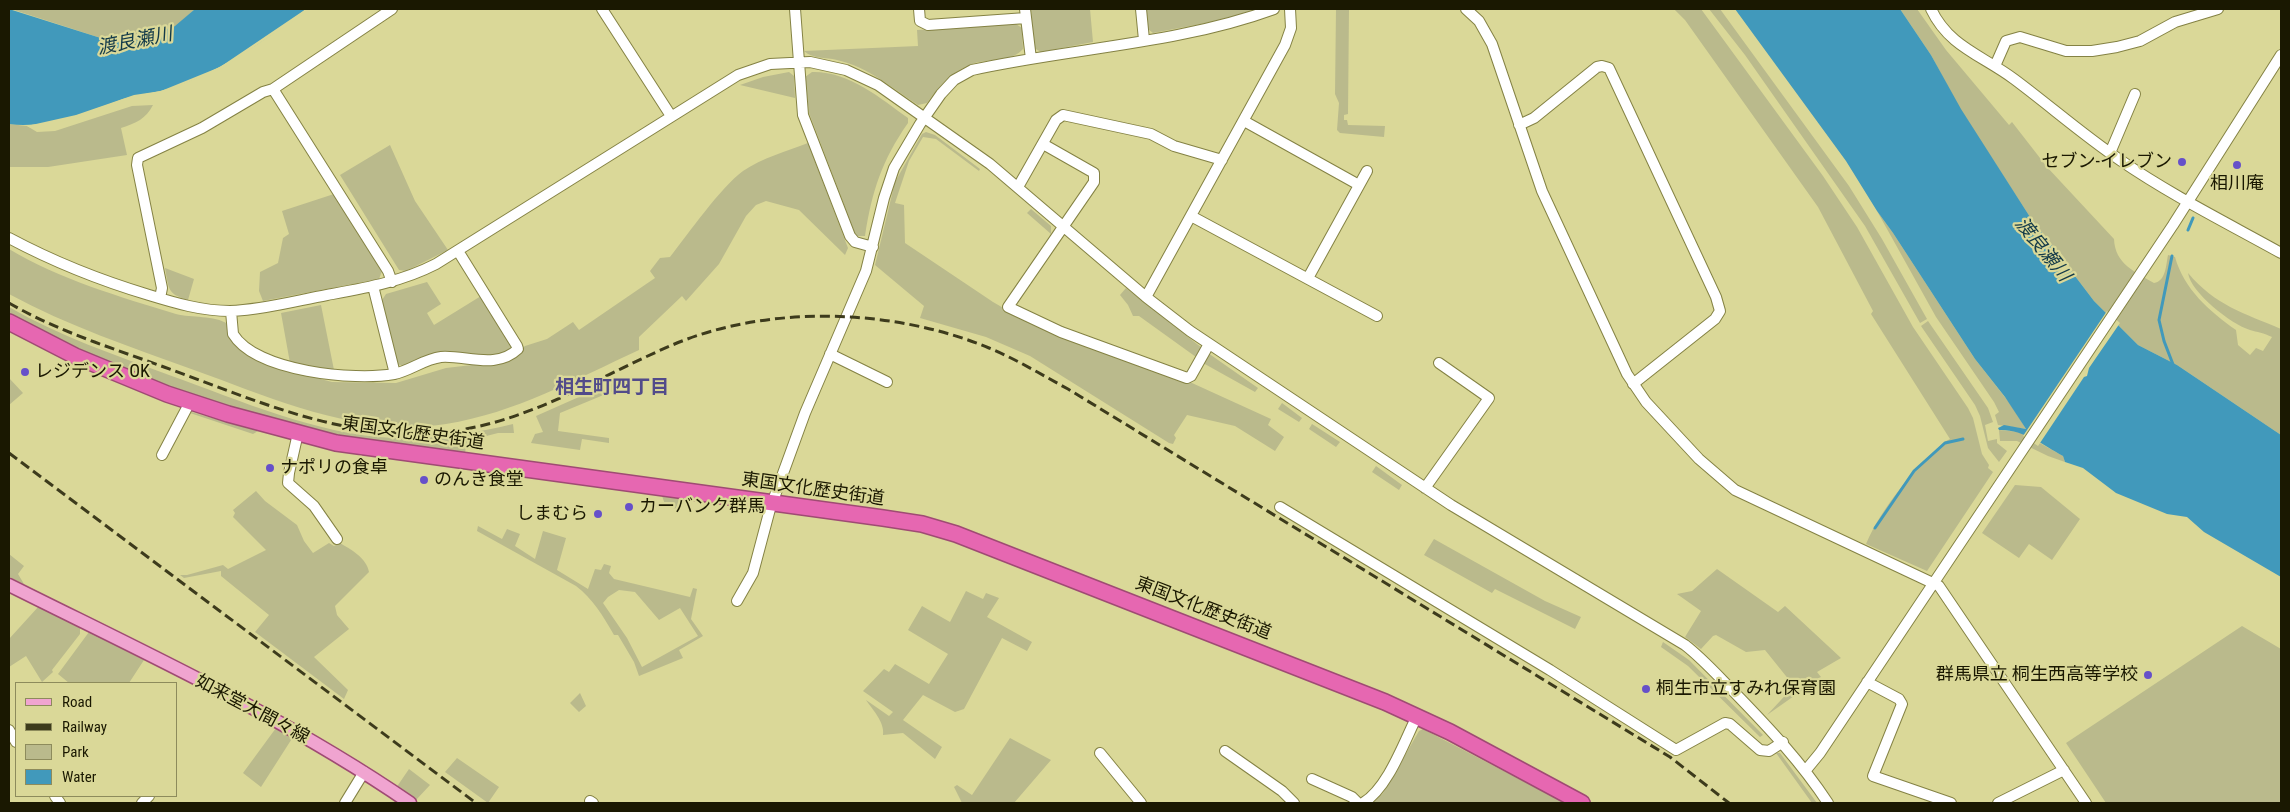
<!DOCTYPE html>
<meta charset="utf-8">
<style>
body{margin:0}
#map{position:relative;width:2290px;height:812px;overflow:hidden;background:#dad898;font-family:"Roboto Condensed",sans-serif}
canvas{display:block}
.frame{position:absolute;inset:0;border:10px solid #1a1801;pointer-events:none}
.legend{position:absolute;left:15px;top:682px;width:162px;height:115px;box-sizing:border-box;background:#dad898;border:1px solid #8d8b5c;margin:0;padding:6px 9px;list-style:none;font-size:15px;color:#1a1801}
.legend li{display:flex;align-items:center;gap:10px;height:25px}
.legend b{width:25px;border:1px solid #8d8b5c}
</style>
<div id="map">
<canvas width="2290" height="812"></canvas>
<div class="frame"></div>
<ul class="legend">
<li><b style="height:6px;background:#f0a4d0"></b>Road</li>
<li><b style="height:6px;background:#3d3b1c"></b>Railway</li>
<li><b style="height:14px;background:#baba8c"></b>Park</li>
<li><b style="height:14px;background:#4199bb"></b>Water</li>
</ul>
</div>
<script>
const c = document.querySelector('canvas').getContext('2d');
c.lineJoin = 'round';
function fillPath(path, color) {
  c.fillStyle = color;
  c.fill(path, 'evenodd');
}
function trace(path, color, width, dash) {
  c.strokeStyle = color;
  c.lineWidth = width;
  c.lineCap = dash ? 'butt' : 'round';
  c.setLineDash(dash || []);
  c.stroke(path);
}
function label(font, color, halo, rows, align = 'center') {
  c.font = font + ' "Roboto Condensed","Noto Sans JP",sans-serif';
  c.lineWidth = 4.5;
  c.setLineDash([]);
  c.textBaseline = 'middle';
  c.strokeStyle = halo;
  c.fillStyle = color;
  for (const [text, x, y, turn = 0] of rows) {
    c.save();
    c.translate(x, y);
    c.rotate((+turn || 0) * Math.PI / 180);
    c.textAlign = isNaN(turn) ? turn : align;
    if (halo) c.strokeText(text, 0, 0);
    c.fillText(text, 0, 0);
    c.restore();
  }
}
fillPath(new Path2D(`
 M11 9H195L176 26 131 43 107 40Z
 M1031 9H1090L1093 42 1041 52 1034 48Z
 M1146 9H1256L1222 20 1153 33 1148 29Z
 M1336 9H1349L1348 114 1344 115V120H1347L1348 125 1385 126 1384 137 1340 133 1337 130 1339 103 1335 94Z
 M1674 9H1701L1823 176 1857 227 1913 327 1968 408 1973 418 1982 454 1989 465 1988 468 1993 472 1927 571 1866 544C1883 505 1913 471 1944 442L1950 439 1871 314 1873 311 1818 207 1685 20Z
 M1709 9H1720L1849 186 1882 239 1927 319 1920 323 1865 226 1745 55Z
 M1900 9H1917L1946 50 2009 125 2012 122 2047 167 2114 239C2115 264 2135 272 2154 283 2166 281 2166 265 2168 255L2175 257C2184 289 2209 311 2236 330L2238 345 2250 355 2256 348 2263 351 2272 337C2264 333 2257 332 2250 330 2231 324 2191 293 2188 273 2216 306 2244 313 2281 329V435L2177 365 2138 345 2094 301 2030 217 1960 109 1931 55Z
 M1016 24 1022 28 1023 49C1013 61 990 59 975 63 953 70 940 85 927 103L918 105C892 88 868 67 837 60 825 57 812 59 804 51L918 46 917 30Z
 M789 72 794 76 795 98 740 85 763 77Z
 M812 72C849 71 880 98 908 118V123C882 160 872 191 865 236H856L809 113 805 77Z
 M153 105C146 119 136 123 121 128L127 155 48 167H9V124L27 126 37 132 55 131 132 106Z
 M926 132 935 135 980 169 979 171 936 139 923 137 909 161 895 203 904 205 905 243 993 302 1024 320 1083 344 1192 383 1271 419 1268 425 1284 437 1275 451 1235 426 1187 415 1174 435 1176 438 1173 444 1169 443 1030 356 986 337 920 318 924 306 875 265 895 182 922 134Z
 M808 143 848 248 845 255 799 210 766 201 756 205 746 216 719 264 686 301 682 296 639 337V350C576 379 515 413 446 424 357 437 275 399 194 370 131 347 68 326 9 294V249C59 279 120 297 176 314 192 318 214 315 228 324L230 335 275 367 332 382 396 383 446 368 506 361 525 346 547 339 573 322 579 330 655 278 650 271 660 258 670 257C689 233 720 188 743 171 762 158 787 151 808 143Z
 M390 145 415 201 448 250 406 271 399 270 340 175Z
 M334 194 382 271 379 279 263 301 259 291 260 272 278 263 283 238 289 234 282 211Z
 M1031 209 1051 226V234L1027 213Z
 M1877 211 1893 233 1975 359 2011 405 2026 429 1998 425 1995 415 1999 412 1994 402 1936 317Z
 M165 268 194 279 188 300C167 294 169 289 165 268Z
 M427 282 441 304 427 313 434 325 481 296 514 347C494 366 465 349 441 352 428 353 416 362 404 367L398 364 382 300 386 294Z
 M1126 288 1202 348 1196 357 1139 316H1133L1128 305 1120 295Z
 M321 305 334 370 304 367 290 363 281 313Z
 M9 307C59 336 115 355 169 375 239 400 318 435 393 438 435 439 473 434 513 424L514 433H498L467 441 465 453 336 435 257 415 169 388 82 353 9 316Z
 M1928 321 1988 408 1993 422 1985 425 1988 441 1997 439V443L2007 451 1999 462 1988 448 1980 416 1975 405 1921 326Z
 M1208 353 1258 388 1255 392 1203 363Z
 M9 378 23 393 9 405Z
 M615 381 618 389 560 413 558 431 609 438V443L582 439 580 450 531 443 535 434 543 432 536 416Z
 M1282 403 1302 418 1299 422 1278 409Z
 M190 413 191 412 258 431 253 434Z
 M1312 424 1340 442 1336 447 1309 429Z
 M1999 430 2020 432 2063 456 2065 462 2048 456 2017 441H2000Z
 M1376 466 1402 485 1399 490 1372 472Z
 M2015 485 2041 487 2080 519 2052 560 2029 544 2019 558 1982 533Z
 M256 491 265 501 297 525 304 541 313 553 329 543 334 546 340 543C350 549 367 558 369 572L335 606 337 615 349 629 314 657 348 690 344 699 255 632 269 615 221 576V571L184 578 180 575H187L223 565 228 569 266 550 233 517 235 513 233 510Z
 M662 496 681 498 679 509 666 507Z
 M478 526 502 539 507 529 520 534 515 546 535 559 543 531 566 538 557 570 588 589 595 569 601 570 604 564 611 566 609 573 614 579 690 597 693 588 697 589 691 619 703 636 679 650 683 658 639 676 634 662 618 635H614C603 616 593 599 576 586L477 531ZM619 590 635 592 659 620 680 608 698 636 642 667 627 638 603 603 608 597Z
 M1434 539 1545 601 1581 617 1575 629 1495 589 1492 593 1424 555Z
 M9 554 24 566 18 574 24 584 9 577Z
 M1717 569 1778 612 1785 606 1841 658 1817 672 1821 677 1767 715 1794 686 1765 650 1746 652 1716 635 1713 636 1701 649 1685 637 1701 611 1677 594 1692 591Z
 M966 591 983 599 986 593 999 598 987 617 1032 642 1027 651 1002 638 964 709 955 712 923 695 903 720 942 747 935 759 903 733 883 735C885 723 873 710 866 700L889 716 893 712 863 691 884 669 889 672 895 664 929 684 948 654 908 630 922 606 950 622Z
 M39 606 80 628V634L52 670 53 672 42 682 26 656 9 667V639Z
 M2242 626 2281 649V803H2106L2066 743Z
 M89 632 144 660 129 683H69L58 674Z
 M1663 642 1689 660 1763 735 1760 737 1688 666 1661 647Z
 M580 693 586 706 579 712 570 703Z
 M276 728 293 737 261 787 243 773Z
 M1423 729 1565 803H1373L1383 793 1419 731Z
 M1010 738 1051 760 1014 803H962L954 787 957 785 972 795Z
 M1776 753H1780L1817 803H1812Z
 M457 758 499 787 488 803 445 772Z
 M409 769 430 785 416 800 396 788Z`), '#baba8c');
fillPath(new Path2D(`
 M9 9 107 40 130 43 175 26 195 9H306C267 40 209 79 160 91 148 94 136 95 123 99 87 112 48 129 9 124Z
 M1735 9H1900L1931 55 1961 109 2030 217 2094 301 2138 345 2177 365 2281 435V577L2204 532 2187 517 2167 514 2116 493 2083 468 2065 462 2063 456C2043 445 2023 429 1999 430L1998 428 2004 425 2026 429 2005 397 1975 359 1893 233 1877 211 1846 161Z`), '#4199bb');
fillPath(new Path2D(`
 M306 9H309L302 15 221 69 162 93 135 97 76 118 31 128 27 126 76 115 134 95 161 91 220 67Z
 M2107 311 2120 323 2089 368 2087 376 2084 377 2038 446 2023 436Z`), '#dad898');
trace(new Path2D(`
 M2188 230 2193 218
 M2172 256 2159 320 2164 341 2174 367
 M1875 528 1914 471 1945 443 1963 439`), '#4199bb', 3);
const minor = new Path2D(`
 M602 9 671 116
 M795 9 803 115 850 236 855 242 873 247
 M919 9 920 21 928 25 1026 18
 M1025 9 1031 59
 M1141 9 1144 40
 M1466 9 1479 21 1492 44 1542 191 1627 374 1646 402 1699 459 1735 490 1939 586 2086 803
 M1931 9C1949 47 1982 55 2014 79 2049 105 2083 135 2120 160 2171 195 2227 223 2281 253
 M1995 66 2006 41 2020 37 2066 51H2092L2117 47 2140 41 2175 22 2218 9
 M273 89 388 271 392 282
 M1244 121 1359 185
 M1519 125 1534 118 1597 67 1602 66 1609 68 1716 297 1720 311 1715 319 1633 384
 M1043 144 1094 173V182L1008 307 1061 332 1187 378 1191 376 1209 344
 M2110 153 2135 94
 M1018 187 1056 120 1063 115 1151 134 1174 146 1222 160
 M1191 216 1377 316
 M9 238C54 262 99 280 149 295 175 303 202 311 230 311 262 310 295 301 327 295 365 288 401 282 436 264L738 75 770 64 810 62 846 70 878 85 990 164 1146 297 1190 331 1451 505 1685 645C1703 659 1718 676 1735 693 1769 728 1801 762 1828 803
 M1308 278 1367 171
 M373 286 395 374
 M1146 297 1285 45 1291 28 1290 9
 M160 298 162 288 137 165 138 158 202 128 263 92 273 89 392 9
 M231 311 233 334C256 372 355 381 394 374 410 371 424 359 441 357 466 355 496 370 518 349L517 346 458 251
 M830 354 887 382
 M298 433 289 473 288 483 314 506 337 539
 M162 455 190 402
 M1425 488 1489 398 1439 363
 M1280 507 1550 670 1676 750 1725 723 1730 724 1760 750 1769 751 1783 742
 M737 601 753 573 770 509 805 413 866 271 884 198 894 168 920 124 941 94 954 80 972 70C1072 48 1178 44 1274 9
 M1867 682 1899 699 1902 704 1873 776 1951 803
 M9 730 16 742
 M1225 751 1282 791 1294 803
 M1100 753 1141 803
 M1806 770 1820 753 2173 225 2281 55
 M1312 779 1352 797 1358 803
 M55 796 60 803
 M590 801 593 803
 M142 803 149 796
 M345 803 364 772
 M1363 803C1388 788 1404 742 1417 716
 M1998 803 2064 770`);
const major = new Path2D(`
 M9 585C145 653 285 717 410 803`);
const highway = new Path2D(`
 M9 322 75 356 167 394 228 414 336 443 883 518 922 524 956 534 1385 702 1450 732 1582 803`);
trace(minor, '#848244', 12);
trace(major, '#9f4b73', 15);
trace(highway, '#9f4b73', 18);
trace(minor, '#fff', 10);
trace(major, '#f0a4d0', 12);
trace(highway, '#e667b1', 15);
trace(new Path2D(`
 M9 303C57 331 112 348 164 367 258 401 350 444 452 431 531 421 598 377 670 346 766 304 893 308 989 348 1016 359 1042 375 1068 389L1670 757 1729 803
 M9 453 476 803`), '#3d3b1c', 3, [10, 5]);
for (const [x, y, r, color] of [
 [2182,162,5,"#6650c9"],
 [2237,165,5,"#6650c9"],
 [25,372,5,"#6650c9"],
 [270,468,5,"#6650c9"],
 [424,480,5,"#6650c9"],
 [629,507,5,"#6650c9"],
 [598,514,5,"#6650c9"],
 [2148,675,5,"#6650c9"],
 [1646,689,5,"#6650c9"]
]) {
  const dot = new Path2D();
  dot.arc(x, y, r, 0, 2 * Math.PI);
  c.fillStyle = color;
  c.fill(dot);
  trace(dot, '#dad898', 2);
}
label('18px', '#1a1801', '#dad898', [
 ["セブン-イレブン",2172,162,"right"],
 ["相川庵",2237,184,"center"],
 ["レジデンス OK",35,372],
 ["ナポリの食卓",280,468],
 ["のんき食堂",434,480],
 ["カーバンク群馬",639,507],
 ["しまむら",588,514,"right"],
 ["群馬県立 桐生西高等学校",2138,675,"right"],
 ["桐生市立すみれ保育園",1656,689]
], 'left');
label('18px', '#1a1801', '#dad898', [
 ["東国文化歴史街道",413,434,8],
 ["東国文化歴史街道",813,490,8],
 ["東国文化歴史街道",1203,609,21],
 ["如来堂大間々線",252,710,28]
]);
label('italic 19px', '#133a49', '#dad898', [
 ["渡良瀬川",135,42,-11],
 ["渡良瀬川",2042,250,51]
]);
label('bold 19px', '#524b8a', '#dad898', [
 ["相生町四丁目",612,388]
]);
</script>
